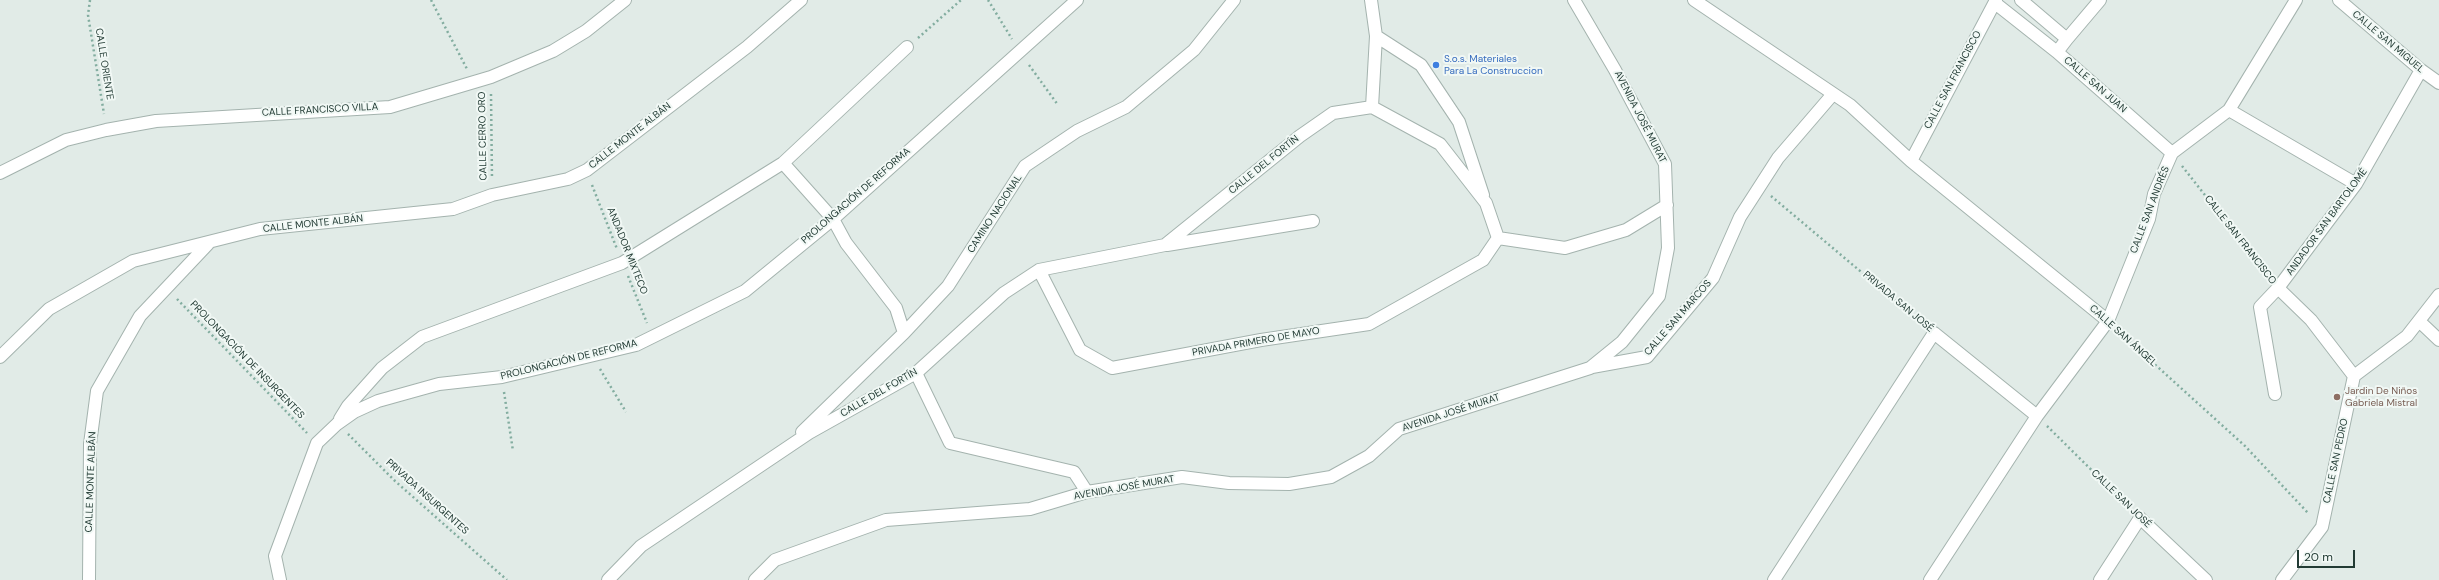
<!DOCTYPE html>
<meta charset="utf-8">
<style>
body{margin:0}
#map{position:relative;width:2439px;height:580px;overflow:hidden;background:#e1ebe7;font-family:"DM Sans",sans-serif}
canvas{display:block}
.scale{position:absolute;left:2297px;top:550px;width:58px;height:18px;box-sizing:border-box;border:2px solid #223b34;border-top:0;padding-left:5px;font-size:12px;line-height:14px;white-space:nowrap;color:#223b34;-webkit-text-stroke:3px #f1f8f5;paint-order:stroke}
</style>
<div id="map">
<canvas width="2439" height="580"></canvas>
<div class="scale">20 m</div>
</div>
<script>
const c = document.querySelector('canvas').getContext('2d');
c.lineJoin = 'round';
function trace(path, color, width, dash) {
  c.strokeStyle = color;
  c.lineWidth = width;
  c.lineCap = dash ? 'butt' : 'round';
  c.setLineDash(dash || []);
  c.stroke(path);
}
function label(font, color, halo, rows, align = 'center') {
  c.font = font + ' "DM Sans",sans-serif';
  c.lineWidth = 4;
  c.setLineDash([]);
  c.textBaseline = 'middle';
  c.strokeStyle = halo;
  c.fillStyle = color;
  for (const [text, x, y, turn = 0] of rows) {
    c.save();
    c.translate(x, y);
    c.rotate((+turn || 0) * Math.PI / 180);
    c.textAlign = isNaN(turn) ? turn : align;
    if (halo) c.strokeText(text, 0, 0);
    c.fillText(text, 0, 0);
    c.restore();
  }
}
const minor = new Path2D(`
 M1371 0 1376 36 1372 107 1440 144 1486 203 1498 238
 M1694 0 1850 105 1911 161 2108 321
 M2021 0 2067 39 2057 52 2172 153
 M2339 0 2421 70 2439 83
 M1995 3 2057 52
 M1376 36 1421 65 1459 122 1483 195
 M2067 39 2100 0
 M2229 110 2356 184
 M1911 161 1996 0
 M783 163 833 219 846 243 896 308 904 333
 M0 173 66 140 106 130 156 121 390 107 491 77 553 51 586 31 625 0
 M1498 238 1565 248 1626 230 1667 205
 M1167 245 1313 221
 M1039 270 1080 350 1112 368 1261 340 1369 324 1483 260 1498 238
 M2278 288 2311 320 2354 376
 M2419 321 2439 340
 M0 357 49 309 133 261 260 229 453 209 492 195 568 179 587 170 747 47 801 0
 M1592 367 1647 357 1713 278 1740 217 1778 158 1833 94
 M916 373 950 443 1074 472 1087 492
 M2275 394 2260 307 2278 288 2356 184 2421 70
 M340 419 348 406 382 368 422 337 622 263 783 163 907 47
 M802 432 904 333 948 286 1025 166 1077 131 1126 107 1194 50 1234 0
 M89 580 90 444 97 391 140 316 208 244
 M280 580 275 556 317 443 337 424 354 412 378 401 439 384 502 377 636 345 745 291 833 219 1077 0
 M608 580 641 546 809 433 916 373 1004 293 1039 270 1165 245 1300 136 1333 113 1372 107
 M755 580 775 560 886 520 1030 509 1087 492 1182 477 1229 483 1289 484 1331 477 1369 456 1399 429 1590 368 1622 342 1659 296 1668 248 1665 164 1615 70 1574 0
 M1774 580 1934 333 2037 416
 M1930 580 2037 416 2108 321 2149 219 2154 194 2172 153 2229 110 2296 0
 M2100 580 2140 518 2206 580
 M2282 580 2322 527 2354 376 2407 336 2439 295`);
trace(minor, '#a4b3ae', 14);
trace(new Path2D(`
 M90 0 88 15 104 114
 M431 0 467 69
 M988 0 1012 39
 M918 38 961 0
 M1029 65 1058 105
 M491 94 492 179
 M2182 166 2268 275
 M592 185 617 249
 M1771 196 1923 324
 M628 276 647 323
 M177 299 307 433
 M2118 331 2245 446 2309 514
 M600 369 626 412
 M504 392 513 451
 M2047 426 2129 507
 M348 434 395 481 507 580`), '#83ada0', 2.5, [2, 3]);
trace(minor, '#fff', 12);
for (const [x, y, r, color] of [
 [1436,65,4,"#3f7fe0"],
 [2337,397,4,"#8d6e63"]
]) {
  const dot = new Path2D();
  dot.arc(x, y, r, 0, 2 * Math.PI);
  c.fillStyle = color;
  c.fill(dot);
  trace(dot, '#f1f8f5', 1.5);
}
label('10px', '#223b34', '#f1f8f5', [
 ["CALLE SAN MIGUEL",2388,42,40],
 ["CALLE ORIENTE",104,64,81],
 ["CALLE SAN FRANCISCO",1953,80,-62],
 ["CALLE SAN JUAN",2095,85,41],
 ["CALLE FRANCISCO VILLA",320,110,-3],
 ["AVENIDA JOSÉ MURAT",1640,117,63],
 ["CALLE CERRO ORO",483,136,-91],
 ["CALLE MONTE ALBÁN",630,136,-38],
 ["CALLE DEL FORTÍN",1264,165,-39],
 ["PROLONGACIÓN DE REFORMA",856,196,-41],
 ["CALLE SAN ANDRÉS",2150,210,-69],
 ["CAMINO NACIONAL",995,214,-57],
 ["ANDADOR SAN BARTOLOMÉ",2327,222,-54],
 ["CALLE MONTE ALBÁN",313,224,-6],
 ["CALLE SAN FRANCISCO",2240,240,52],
 ["ANDADOR MIXTECO",627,251,68],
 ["PRIVADA SAN JOSÉ",1898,302,40],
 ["CALLE SAN MARCOS",1678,318,-49],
 ["CALLE SAN ÁNGEL",2123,336,42],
 ["PRIVADA PRIMERO DE MAYO",1256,342,-10],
 ["PROLONGACIÓN DE INSURGENTES",247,360,46],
 ["PROLONGACIÓN DE REFORMA",569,360,-14],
 ["CALLE DEL FORTÍN",879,393,-30],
 ["AVENIDA JOSÉ MURAT",1451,413,-18],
 ["CALLE SAN PEDRO",2336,461,-78],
 ["CALLE MONTE ALBÁN",91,482,-88],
 ["AVENIDA JOSÉ MURAT",1124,488,-10],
 ["PRIVADA INSURGENTES",427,497,42],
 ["CALLE SAN JOSÉ",2121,499,44]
]);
label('10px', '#366cbe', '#f1f8f5', [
 ["S.o.s. Materiales",1444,59],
 ["Para La Construccion",1444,71]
], 'left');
label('10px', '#785e54', '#f1f8f5', [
 ["Jardin De Niños",2345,391],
 ["Gabriela Mistral",2345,403]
], 'left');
</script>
